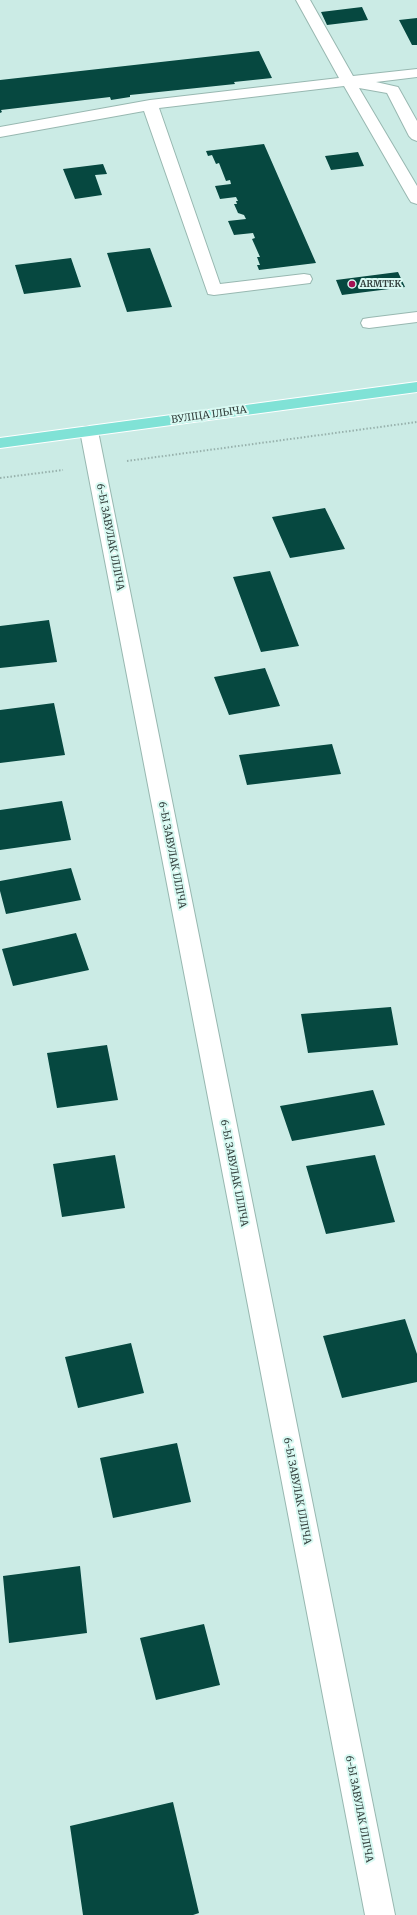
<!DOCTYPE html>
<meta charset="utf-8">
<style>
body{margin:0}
canvas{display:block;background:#cbebe5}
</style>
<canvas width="417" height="1915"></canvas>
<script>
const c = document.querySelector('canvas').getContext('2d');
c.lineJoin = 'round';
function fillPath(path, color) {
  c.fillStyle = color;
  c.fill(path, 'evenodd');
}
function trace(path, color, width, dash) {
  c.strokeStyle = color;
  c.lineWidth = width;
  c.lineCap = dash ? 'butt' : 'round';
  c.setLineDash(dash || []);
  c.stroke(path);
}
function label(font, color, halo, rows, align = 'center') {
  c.font = font + ' Merriweather,serif';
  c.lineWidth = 4;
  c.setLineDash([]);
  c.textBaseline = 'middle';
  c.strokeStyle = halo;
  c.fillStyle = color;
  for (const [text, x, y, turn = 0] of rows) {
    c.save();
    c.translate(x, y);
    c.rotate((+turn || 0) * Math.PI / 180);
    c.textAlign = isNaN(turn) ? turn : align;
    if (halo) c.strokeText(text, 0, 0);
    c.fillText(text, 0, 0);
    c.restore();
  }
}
fillPath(new Path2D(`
 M362 7 368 20 327 25 321 12Z
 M417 18V45H412L399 20Z
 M259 51 272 78 234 82 235 84 130 95V97L111 100 110 97 1 110 2 112 0 113V80Z
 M264 144 316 263 259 270 257 265H260L257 257H260L252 239 255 238 253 233 234 235 228 221 246 219 244 215 238 213 234 204H237L236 201H238L236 197 220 199 215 186 231 184 230 180 226 181 219 163 216 164 212 155 208 156 206 151Z
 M358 152 364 166 331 170 325 156Z
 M103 164 107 174 95 175 102 195 75 199 63 169Z
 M150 248 172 307 127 312 107 253Z
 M71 258 81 287 24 294 15 265Z
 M398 272 405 287 342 295 336 280Z
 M325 508 345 549 290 558 272 517Z
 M270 571 299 646 261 652 233 577Z
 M49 620 57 662 0 668V626Z
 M265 668 280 706 229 715 214 677Z
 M54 703 65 755 0 763V710Z
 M332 744 341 774 247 785 239 755Z
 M62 801 71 840 0 850V810Z
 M71 868 81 900 6 914 0 891V881Z
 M76 933 89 970 13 986 2 949Z
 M391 1007 398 1045 308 1053 301 1014Z
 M107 1045 118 1100 57 1108 47 1053Z
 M373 1090 385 1125 292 1141 280 1106Z
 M115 1155 125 1208 62 1217 53 1164Z
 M375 1155 395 1222 326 1234 306 1166Z
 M405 1319 417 1354V1382L342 1398 323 1336Z
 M131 1343 144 1393 78 1408 65 1357Z
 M177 1443 191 1502 113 1518 100 1458Z
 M80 1566 87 1633 9 1643 3 1576Z
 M204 1624 220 1685 156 1700 140 1638Z
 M173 1802 199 1913 193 1915H83L70 1826Z`), '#064840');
const minor = new Path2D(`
 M296 0H310L353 76 417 69V77L376 82 398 87 417 121V141L412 139 409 136 387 93 359 88 417 186V204L411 202 409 199 344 86 159 108 220 284 304 274 310 275 312 279 310 283 214 295 208 294 144 111 0 137V127L150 100 339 78Z
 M417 312V322L369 328 363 327 361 323 363 319 369 318Z
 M89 426 95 427 98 431 395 1915H365L80 431 83 427Z`);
const major = new Path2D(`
 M417 382V392L0 448V438Z`);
trace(minor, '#98b8b1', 2);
trace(major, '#fff', 2);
trace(new Path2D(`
 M127 461 417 422
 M0 478 63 470`), '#97b1ac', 2, [1.5, 2]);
fillPath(minor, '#fff');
fillPath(major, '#80e2d6');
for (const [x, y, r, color] of [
 [352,284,4,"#a41254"]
]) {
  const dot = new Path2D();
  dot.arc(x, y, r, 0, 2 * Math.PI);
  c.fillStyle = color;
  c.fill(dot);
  trace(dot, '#d8f9f2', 1.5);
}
label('bold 9px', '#323f3c', '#d8f9f2', [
 ["ARMTEK",360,284]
], 'left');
label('10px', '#323f3c', '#d8f9f2', [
 ["ВУЛІЦА ІЛЬІЧА",209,415,-8],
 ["6-Ы ЗАВУЛАК ІЛЛІЧА",110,537,79],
 ["6-Ы ЗАВУЛАК ІЛЛІЧА",172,855,79],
 ["6-Ы ЗАВУЛАК ІЛЛІЧА",234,1173,79],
 ["6-Ы ЗАВУЛАК ІЛЛІЧА",297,1491,79],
 ["6-Ы ЗАВУЛАК ІЛЛІЧА",359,1809,79]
]);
</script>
